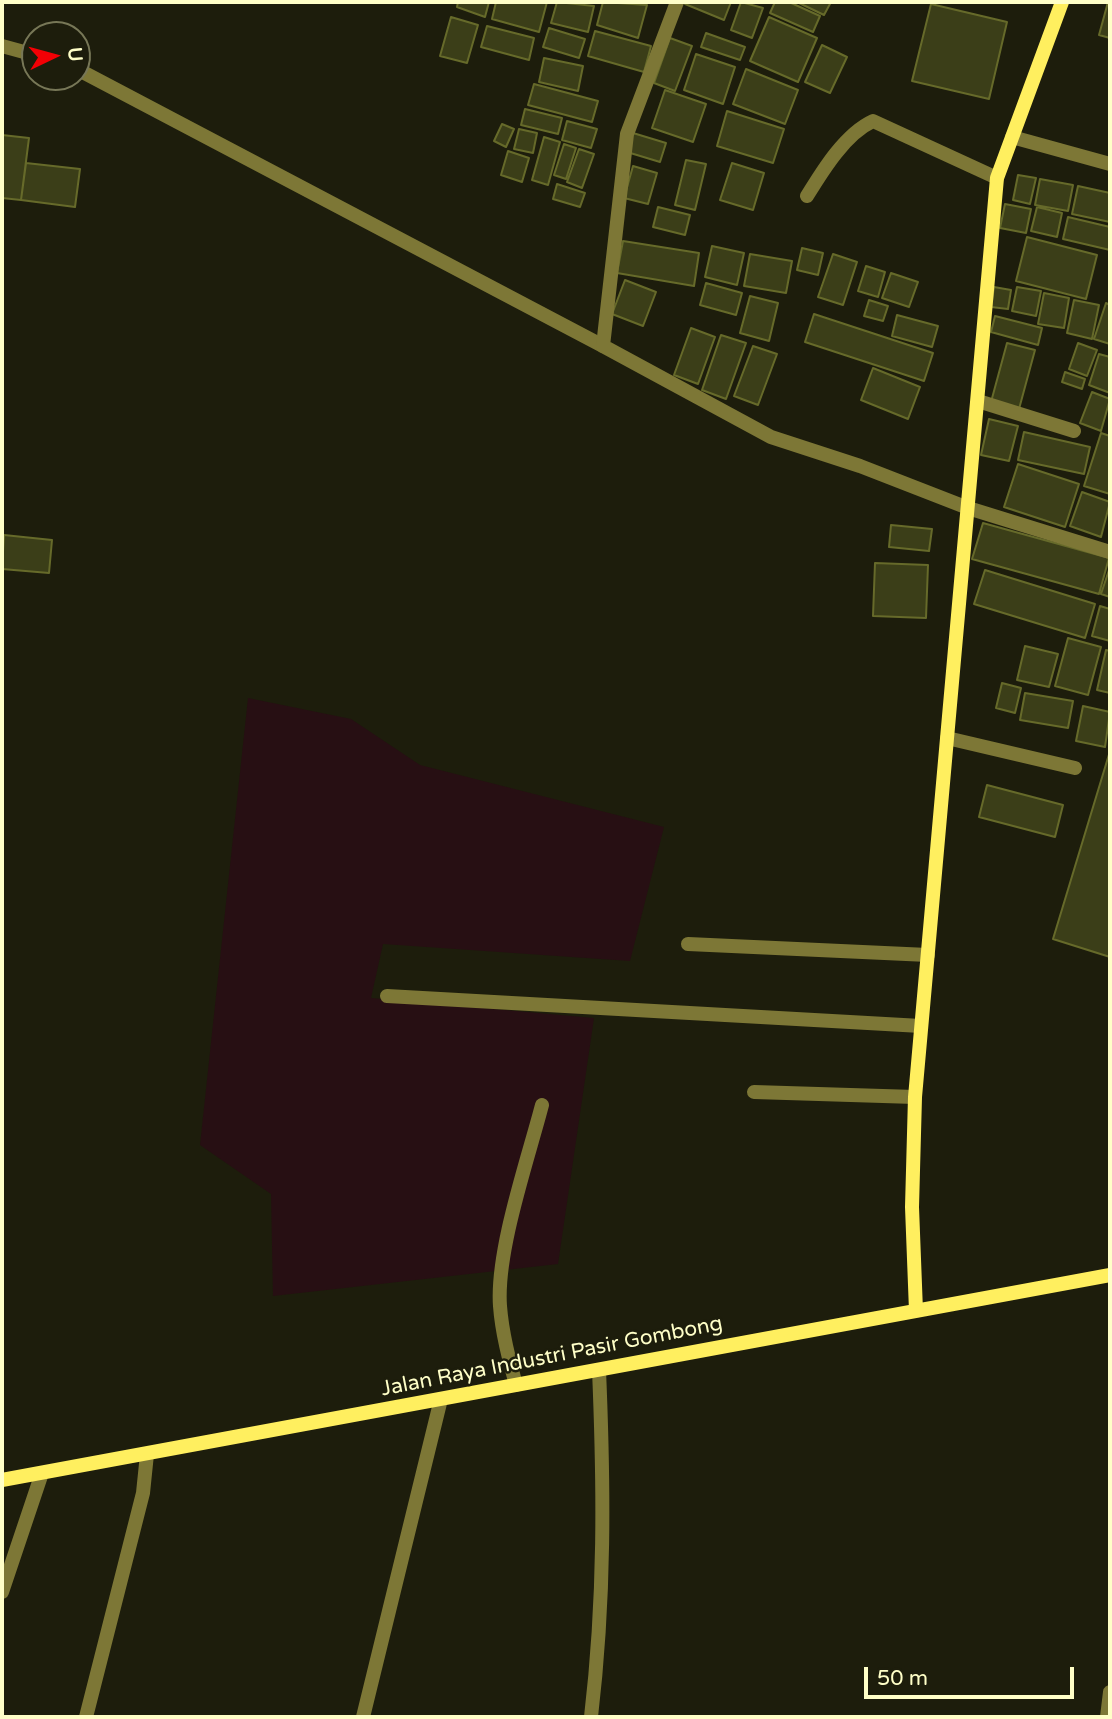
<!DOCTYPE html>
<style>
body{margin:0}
#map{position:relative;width:1112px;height:1719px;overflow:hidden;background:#1d1d0c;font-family:"Varela Round",sans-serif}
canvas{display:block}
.frame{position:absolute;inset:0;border:4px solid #ffffc8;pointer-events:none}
.north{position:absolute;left:21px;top:21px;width:70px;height:70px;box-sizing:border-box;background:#1d1d0c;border:2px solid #777757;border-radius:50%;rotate:85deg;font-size:19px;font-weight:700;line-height:28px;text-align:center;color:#ffffc8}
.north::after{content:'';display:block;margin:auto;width:24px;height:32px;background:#f30005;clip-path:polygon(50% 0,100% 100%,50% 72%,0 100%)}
.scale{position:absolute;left:864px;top:1667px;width:210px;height:32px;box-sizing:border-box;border:4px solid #ffffc8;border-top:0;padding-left:9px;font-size:21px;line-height:24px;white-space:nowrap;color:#ffffc8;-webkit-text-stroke:5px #1d1d0c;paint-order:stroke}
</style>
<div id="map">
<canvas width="1112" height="1719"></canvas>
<div class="frame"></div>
<div class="north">U</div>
<div class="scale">50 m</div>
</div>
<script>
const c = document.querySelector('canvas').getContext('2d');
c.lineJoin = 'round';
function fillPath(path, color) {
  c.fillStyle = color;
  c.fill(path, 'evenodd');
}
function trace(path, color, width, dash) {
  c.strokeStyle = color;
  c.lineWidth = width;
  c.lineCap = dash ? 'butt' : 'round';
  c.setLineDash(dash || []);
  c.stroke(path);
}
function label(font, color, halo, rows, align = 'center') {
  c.font = font + ' "Varela Round",sans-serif';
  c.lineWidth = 5;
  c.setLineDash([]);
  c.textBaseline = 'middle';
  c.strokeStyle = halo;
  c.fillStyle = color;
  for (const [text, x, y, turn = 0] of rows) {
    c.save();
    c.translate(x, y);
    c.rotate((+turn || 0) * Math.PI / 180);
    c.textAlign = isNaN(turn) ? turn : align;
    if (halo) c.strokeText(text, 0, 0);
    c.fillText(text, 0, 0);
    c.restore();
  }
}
fillPath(new Path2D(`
 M248 698 351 719 420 765 664 827 630 961 383 944 371 998 594 1018 558 1264 273 1296 271 1194 200 1145Z`), '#270f13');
const building = new Path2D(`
 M458 2H489L485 17 457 7Z
 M496 2H547L539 32 492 19Z
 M557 2 594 6 588 32 551 23Z
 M603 2 647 5 638 38 597 25Z
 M686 2H731L724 20 685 4Z
 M741 2 763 8 752 38 731 30Z
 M775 2H789L820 16 813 32 770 13Z
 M797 2H831L824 15Z
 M1108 2H1110V38L1099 35Z
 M931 4 1007 22 989 99 912 81Z
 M451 17 478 25 467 63 440 56Z
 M769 17 817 38 798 82 750 61Z
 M487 26 534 38 529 60 481 47Z
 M549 28 585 39 579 58 543 47Z
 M595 31 651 46 644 72 588 56Z
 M706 33 745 47 740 60 701 47Z
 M670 38 692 46 675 91 654 83Z
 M822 45 847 57 830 93 805 82Z
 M696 54 735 67 723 104 684 90Z
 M544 58 583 66 578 91 539 82Z
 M746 69 798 90 785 124 733 104Z
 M534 84 598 101 592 122 528 105Z
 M665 90 706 104 693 142 652 128Z
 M525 109 562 118 558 134 521 125Z
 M727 111 784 129 773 163 717 146Z
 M567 121 597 129 591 148 562 140Z
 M502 124 514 129 506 147 494 141Z
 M519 129 537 133 533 153 514 149Z
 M633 133 666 143 660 162 627 152Z
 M2 135 29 138 21 200 2 198Z
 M544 137 560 142 548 185 532 180Z
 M564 144 576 148 566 179 554 175Z
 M579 149 594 154 582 188 567 182Z
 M508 151 529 158 522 182 501 175Z
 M686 160 706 164 695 210 675 205Z
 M26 163 80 169 75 207 21 200Z
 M732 163 764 173 753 210 720 200Z
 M633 166 657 173 648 204 624 198Z
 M1018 175 1036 178 1030 204 1013 200Z
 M1040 179 1073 185 1068 211 1035 205Z
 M557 184 585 193 580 207 553 199Z
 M1078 186 1110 193V222L1072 214Z
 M1005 204 1031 209 1026 233 1000 228Z
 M658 207 690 215 685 235 653 227Z
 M1037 207 1062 213 1057 237 1031 231Z
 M1068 217 1110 227V250L1063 239Z
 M1027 237 1097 255 1086 299 1016 281Z
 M623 241 699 253 694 286 617 273Z
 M712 246 744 253 737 285 705 277Z
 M802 248 823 253 818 275 797 270Z
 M750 254 792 261 786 293 744 286Z
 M833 254 857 262 843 305 818 297Z
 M866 266 885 272 878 297 858 291Z
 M891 273 918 282 909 307 882 298Z
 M625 280 656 292 643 326 612 314Z
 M706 283 742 293 736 315 700 305Z
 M994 287 1011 290 1008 309 991 307Z
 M1017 287 1041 291 1036 316 1012 311Z
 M1044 293 1069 298 1064 328 1038 324Z
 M750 296 778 303 769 341 740 333Z
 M869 300 888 306 883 321 864 316Z
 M1074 300 1099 305 1092 339 1067 333Z
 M1106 303 1110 305V344L1094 339Z
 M814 314 933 353 924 381 805 342Z
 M897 315 938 326 932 347 892 336Z
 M995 316 1042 328 1038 345 991 332Z
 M691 328 715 337 698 384 674 375Z
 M721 335 746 343 726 399 702 390Z
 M1007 343 1035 350 1019 409 991 402Z
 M1078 343 1097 350 1087 376 1069 369Z
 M753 346 777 354 758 405 734 396Z
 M1099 354 1110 357V393L1089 385Z
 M873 368 920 387 908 419 861 400Z
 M1065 372 1085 379 1082 389 1062 382Z
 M1092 392 1110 399 1101 431 1080 423Z
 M989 419 1018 426 1009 461 981 455Z
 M1024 432 1090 447 1084 474 1018 460Z
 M1101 433 1110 436V494L1084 486Z
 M1018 464 1079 484 1065 527 1004 507Z
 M1082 492 1110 502 1101 537 1070 526Z
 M983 523 1109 558 1099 594 972 559Z
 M891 525 932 529 929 551 889 547Z
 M4 535 52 540 49 573 2 569Z
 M875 563 928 565 926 618 873 616Z
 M1110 567V597L1101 594Z
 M985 570 1095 604 1085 638 974 604Z
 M1100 606 1110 609V641L1092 636Z
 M1068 638 1101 647 1088 695 1055 686Z
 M1025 646 1058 654 1049 687 1017 680Z
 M1106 650 1110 651V693L1097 690Z
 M1002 683 1021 688 1015 713 996 708Z
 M1025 693 1073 701 1068 728 1020 720Z
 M1083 706 1110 712 1105 747 1076 741Z
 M1110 751V957L1053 939Z
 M987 785 1063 805 1055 837 979 817Z`);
fillPath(building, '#3b3e18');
trace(building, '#666a2a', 2);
trace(new Path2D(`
 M2 46 35 55
 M77 69 603 346
 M516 1385C509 1359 502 1333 500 1306 496 1251 528 1159 542 1105
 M86 1717 143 1493 147 1454`), '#7d7736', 14);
trace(new Path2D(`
 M677 2 627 134 603 346 771 437 860 466 968 508 1110 552
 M1012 137 1110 164
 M807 196C823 170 845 134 873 121L997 178
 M978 401 1074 431
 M947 738 1075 768
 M688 944 928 955
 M387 996 921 1026
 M754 1092 915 1097
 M2 1592 42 1473
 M363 1717 441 1399
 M591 1717C605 1598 604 1489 599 1370
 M1107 1717 1110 1692`), '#7d7736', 14);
trace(new Path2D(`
 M916 1311 912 1207 915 1097 997 178 1062 2
 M2 1480 1110 1275`), '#ffef5f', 14);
label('21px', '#ffffc8', '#1d1d0c', [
 ["Jalan Raya Industri Pasir Gombong",552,1357,-11]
]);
</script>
